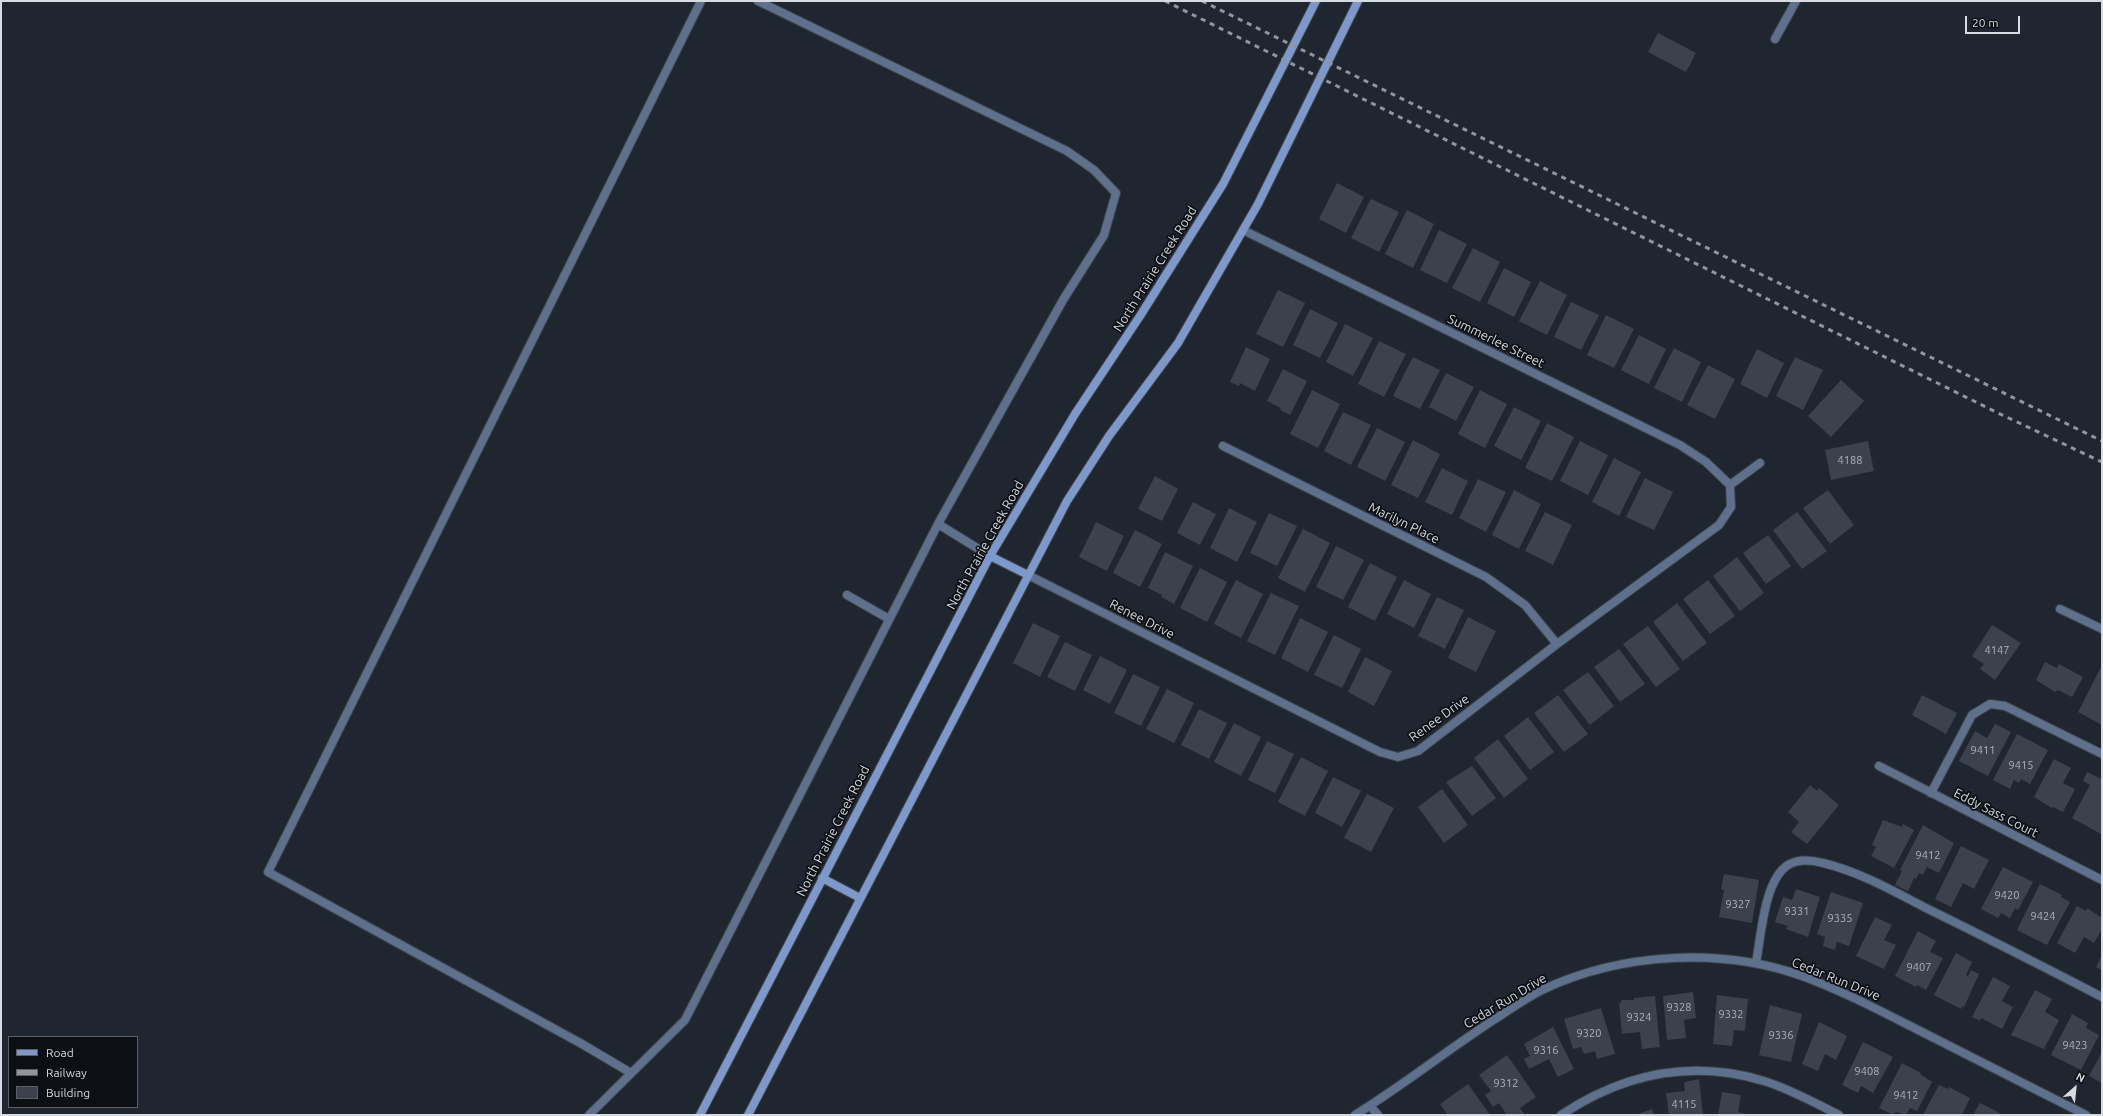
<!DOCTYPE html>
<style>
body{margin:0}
#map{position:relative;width:2103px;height:1116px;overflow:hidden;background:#202630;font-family:Ubuntu,sans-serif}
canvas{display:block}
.frame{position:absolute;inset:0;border:2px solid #d6dae1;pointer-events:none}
.legend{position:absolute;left:8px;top:1036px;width:130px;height:72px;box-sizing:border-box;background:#0c0f14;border:1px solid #5d6066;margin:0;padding:5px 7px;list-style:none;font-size:12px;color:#d6dae1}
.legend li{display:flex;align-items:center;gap:8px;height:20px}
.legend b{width:20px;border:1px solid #5d6066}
.north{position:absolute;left:2055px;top:1068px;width:40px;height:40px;-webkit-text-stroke:3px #0c0f14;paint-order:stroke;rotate:27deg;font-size:11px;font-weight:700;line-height:16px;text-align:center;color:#d6dae1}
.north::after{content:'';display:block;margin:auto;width:14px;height:18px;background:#d6dae1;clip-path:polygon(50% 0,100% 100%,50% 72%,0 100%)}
.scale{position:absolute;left:1965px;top:16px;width:55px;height:18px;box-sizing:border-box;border:2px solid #d6dae1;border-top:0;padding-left:5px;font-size:12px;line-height:14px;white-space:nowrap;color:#d6dae1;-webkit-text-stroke:3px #0c0f14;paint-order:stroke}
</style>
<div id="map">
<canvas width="2103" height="1116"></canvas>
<div class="frame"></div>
<ul class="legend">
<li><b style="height:5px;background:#7e99c9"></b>Road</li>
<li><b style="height:5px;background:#91959d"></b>Railway</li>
<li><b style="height:11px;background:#3b424d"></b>Building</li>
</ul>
<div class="north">N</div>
<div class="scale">20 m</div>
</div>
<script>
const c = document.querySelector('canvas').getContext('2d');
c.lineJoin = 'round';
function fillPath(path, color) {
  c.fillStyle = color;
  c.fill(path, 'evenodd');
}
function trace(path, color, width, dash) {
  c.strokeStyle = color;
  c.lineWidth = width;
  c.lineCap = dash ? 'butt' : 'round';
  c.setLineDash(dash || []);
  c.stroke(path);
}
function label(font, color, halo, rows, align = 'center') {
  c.font = font + ' Ubuntu,sans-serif';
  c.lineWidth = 3.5;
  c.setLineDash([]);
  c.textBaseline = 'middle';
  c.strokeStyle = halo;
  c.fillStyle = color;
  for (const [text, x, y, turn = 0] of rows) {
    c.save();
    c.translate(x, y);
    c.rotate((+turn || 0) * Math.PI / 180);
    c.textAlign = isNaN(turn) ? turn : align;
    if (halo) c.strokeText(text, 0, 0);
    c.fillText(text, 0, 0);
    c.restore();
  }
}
fillPath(new Path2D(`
 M1658 33 1696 53 1686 72 1648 52Z
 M1337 183 1364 197 1346 233 1319 219Z
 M1371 199 1399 212 1379 252 1351 238Z
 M1407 210 1434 224 1413 268 1385 254Z
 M1439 230 1467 244 1447 283 1420 270Z
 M1473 248 1500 262 1480 302 1452 288Z
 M1504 268 1531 282 1514 317 1487 303Z
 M1540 281 1567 295 1547 335 1519 321Z
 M1278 290 1305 303 1283 347 1256 334Z
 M1571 302 1599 315 1581 350 1554 337Z
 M1310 309 1338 323 1320 358 1293 345Z
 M1606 315 1634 329 1614 368 1587 355Z
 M1345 324 1373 338 1353 376 1326 362Z
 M1639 335 1666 349 1649 384 1621 370Z
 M1379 341 1406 354 1384 397 1358 384Z
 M1246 347 1270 359 1255 391 1240 383 1239 386 1230 382Z
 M1674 348 1701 362 1682 402 1654 388Z
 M1757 349 1784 363 1767 398 1740 384Z
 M1413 357 1440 370 1420 409 1393 396Z
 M1795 357 1823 370 1803 410 1776 396Z
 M1708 365 1735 379 1715 419 1687 405Z
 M1283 369 1307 381 1290 415 1280 410 1281 408 1267 401Z
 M1446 373 1474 387 1456 421 1429 407Z
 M1841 380 1864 401 1831 437 1808 416Z
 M1312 390 1340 404 1318 448 1290 434Z
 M1480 390 1507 404 1485 448 1458 434Z
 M1514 407 1541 421 1521 460 1494 446Z
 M1343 412 1371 425 1351 465 1324 451Z
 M1547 423 1574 437 1552 481 1525 468Z
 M1377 428 1405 442 1385 481 1357 467Z
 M1413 440 1440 454 1418 498 1391 485Z
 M1580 441 1608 455 1588 495 1560 481Z
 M1868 441 1874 471 1831 480 1825 450Z
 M1614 458 1641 472 1619 516 1592 502Z
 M1442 468 1468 481 1452 515 1425 502Z
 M1155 476 1178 489 1162 521 1138 509Z
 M1645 478 1673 492 1654 530 1626 517Z
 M1478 479 1506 492 1486 532 1459 518Z
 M1514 490 1541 504 1519 549 1492 535Z
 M1828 490 1854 525 1830 544 1803 508Z
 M1193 502 1216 514 1200 545 1177 533Z
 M1229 508 1257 522 1237 562 1210 548Z
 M1545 512 1572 525 1553 565 1525 551Z
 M1797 512 1827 551 1802 569 1773 530Z
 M1269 513 1297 526 1277 566 1250 553Z
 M1096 522 1124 536 1107 571 1079 557Z
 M1303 529 1330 543 1305 592 1278 578Z
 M1135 530 1162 544 1140 587 1113 573Z
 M1768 535 1791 566 1766 584 1743 553Z
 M1336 546 1364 560 1343 600 1316 587Z
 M1165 552 1193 566 1174 604 1161 597 1162 595 1148 588Z
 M1737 557 1764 593 1740 611 1713 576Z
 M1370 563 1397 577 1375 621 1348 607Z
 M1200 568 1227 582 1207 622 1180 608Z
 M1236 580 1263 594 1241 638 1214 624Z
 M1404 580 1431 594 1414 628 1387 614Z
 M1708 580 1735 616 1710 634 1683 599Z
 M1271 593 1299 606 1275 655 1247 641Z
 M1437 597 1464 610 1445 649 1418 636Z
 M1677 603 1707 643 1683 661 1653 622Z
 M1468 617 1496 631 1476 672 1448 658Z
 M1300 618 1328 632 1308 672 1281 658Z
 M1033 623 1060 636 1040 677 1013 663Z
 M1992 625 2021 643 1995 680 1980 669 1984 664 1972 656Z
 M1648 626 1680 669 1656 687 1623 644Z
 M1334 635 1361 649 1342 688 1314 675Z
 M1065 642 1092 655 1075 691 1047 677Z
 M1619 649 1645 684 1620 702 1594 667Z
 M1100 656 1127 670 1110 704 1083 690Z
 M1365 657 1392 671 1374 706 1348 692Z
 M2045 662 2057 668 2059 664 2083 677 2072 697 2058 690 2055 692 2036 680Z
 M2102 665V725L2078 712Z
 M1588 672 1614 706 1590 725 1563 690Z
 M1133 674 1160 687 1141 726 1114 713Z
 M1167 689 1194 703 1174 743 1146 729Z
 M1558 695 1588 734 1564 752 1534 713Z
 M1922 695 1957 713 1946 734 1912 715Z
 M1199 709 1227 723 1209 759 1181 745Z
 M1528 717 1554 752 1530 770 1504 736Z
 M1234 723 1261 737 1241 776 1214 762Z
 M1995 724 2011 732 1988 776 1959 761 1975 731 1987 738Z
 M2017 734 2048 750 2030 784 2021 779 2019 783 2014 780 2010 789 1993 780Z
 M1498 739 1528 779 1504 798 1474 758Z
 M1267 741 1294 754 1275 793 1248 780Z
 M1301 757 1328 771 1305 816 1278 802Z
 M2054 759 2071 768 2063 783 2075 789 2063 812 2053 807 2052 808 2034 797Z
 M1472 766 1496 798 1472 816 1446 782Z
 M2087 772 2102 779 2101 834 2072 818 2090 785 2083 781Z
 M1333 777 1361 791 1342 827 1315 813Z
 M1810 785 1817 791 1819 788 1839 805 1807 844 1791 832 1799 822 1788 812Z
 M1442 789 1468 825 1444 843 1418 807Z
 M1367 794 1394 808 1371 852 1344 838Z
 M1883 820 1902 827 1903 824 1914 830 1894 868 1871 856 1876 847 1872 845Z
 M1923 825 1954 843 1939 873 1927 867 1923 875 1919 873 1916 879 1914 878 1908 891 1895 885 1902 871 1900 870Z
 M1961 846 1989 860 1974 889 1963 883 1951 907 1935 899Z
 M2003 867 2033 882 2018 910 2015 908 2010 918 2001 913 1998 918 1981 909Z
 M1724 874 1759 880 1752 923 1719 917 1724 890 1721 889Z
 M2040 884 2062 895 2061 897 2070 902 2047 945 2017 930Z
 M1796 889 1820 897 1808 937 1786 929 1788 926 1775 922 1783 897 1792 900Z
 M1831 892 1863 903 1849 946 1837 942 1835 950 1823 946 1825 937 1817 934Z
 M2077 906 2086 911 2087 908 2102 918V929L2094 943 2084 937 2075 953 2057 943Z
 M1875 917 1892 925 1884 940 1896 945 1884 969 1856 956Z
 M1918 931 1936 941 1930 952 1943 958 1926 990 1917 985 1916 987 1895 976Z
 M1956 953 1972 962 1966 975 1968 976 1971 970 1979 974 1964 1007 1962 1006 1961 1009 1934 995Z
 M2102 955V970L2096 967Z
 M1993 977 2010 986 2002 1001 2013 1007 2002 1029 1981 1018 1980 1021 1972 1017Z
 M2035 990 2052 999 2045 1012 2059 1020 2044 1049 2011 1035Z
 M1693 992 1696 1018 1684 1020 1686 1038 1667 1040 1663 996Z
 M1717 995 1748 999 1745 1031 1734 1030 1732 1046 1713 1044Z
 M1655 996 1660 1047 1642 1049 1640 1032 1622 1034 1619 1003 1622 1002 1621 1000H1634V998Z
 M1770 1005 1802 1014 1791 1062 1759 1055Z
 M1601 1008 1615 1054 1597 1059 1595 1051 1584 1054 1581 1047 1573 1049 1564 1019Z
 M2072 1014 2088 1023 2086 1028 2099 1035 2081 1070 2051 1055Z
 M1819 1022 1847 1036 1836 1060 1825 1054 1818 1071 1802 1064Z
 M1553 1027 1574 1069 1558 1077 1549 1059 1529 1069 1524 1059 1530 1056 1524 1044Z
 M1863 1042 1893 1057 1873 1093 1861 1086 1858 1093 1842 1085Z
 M2102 1052V1083L2089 1076Z
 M1507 1055 1536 1097 1520 1108 1525 1115H1507L1499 1103 1493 1107 1485 1095 1491 1091 1479 1075Z
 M1902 1063 1921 1073 1920 1074 1932 1082 1917 1111 1910 1108 1906 1115 1896 1112 1893 1115 1879 1108Z
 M1699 1079 1703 1115H1669L1666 1093 1685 1091 1684 1082Z
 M1468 1084 1490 1115H1448L1440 1104Z
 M1939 1085 1948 1089 1949 1087 1970 1098 1962 1115H1923Z
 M1722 1092 1741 1095 1738 1112 1750 1115H1718Z
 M1980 1103 1996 1111 2002 1115H1973Z
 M1652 1109 1654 1115H1635Z`), '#3b424d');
const service = new Path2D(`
 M1775 39 1796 1
 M938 524 990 556
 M847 595 889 619
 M1931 793 1972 715 1990 704 2005 706 2102 754
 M1756 963C1761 937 1764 880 1788 865 1799 858 1812 860 1823 863 1860 872 1893 891 1926 908 1985 937 2044 967 2102 997
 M631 1073 582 1044 268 872 701 1
 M1370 1106 1378 1115
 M589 1115 685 1020 938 524 1063 300 1104 235 1116 193 1094 170 1067 151 758 1
 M1561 1115C1623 1074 1691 1059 1764 1081 1790 1089 1815 1103 1839 1115`);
const minor = new Path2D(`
 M1243 230 1680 445 1706 462 1730 485
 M1223 446 1486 577 1525 605 1557 644
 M1028 575 1380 752 1398 757 1418 751 1557 644 1719 525 1731 507 1730 485 1760 463
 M2060 609 2102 629
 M1879 766 2102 880
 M1355 1115C1402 1086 1446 1051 1492 1021 1509 1010 1526 998 1544 989 1622 953 1720 947 1802 976 1846 992 1888 1015 1930 1036 1982 1062 2034 1089 2086 1115`);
const secondary = new Path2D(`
 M990 556 1028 575
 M822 878 860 898
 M700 1115 990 556 1075 414 1140 316 1223 184 1316 1
 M748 1115 1067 501 1109 436 1178 343 1258 204 1358 1`);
trace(service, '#3d434c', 10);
trace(minor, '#3d434c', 10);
trace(secondary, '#3d434c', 10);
trace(service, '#5f708d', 8);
trace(minor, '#5f708d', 8);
trace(secondary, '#7e99c9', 8);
trace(new Path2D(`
 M1165 1 1998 413 2102 462
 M1202 1 2102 441`), '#91959d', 3, [5, 5]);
label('11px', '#afb4bc', null, [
 ["4188",1850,460],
 ["4147",1997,650],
 ["9411",1983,750],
 ["9415",2021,765],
 ["9412",1928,855],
 ["9420",2007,895],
 ["9327",1738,904],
 ["9331",1797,911],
 ["9424",2043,916],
 ["9335",1840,918],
 ["9407",1919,967],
 ["9328",1679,1007],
 ["9332",1731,1014],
 ["9324",1639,1017],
 ["9320",1589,1033],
 ["9336",1781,1035],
 ["9423",2075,1045],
 ["9316",1546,1050],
 ["9408",1867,1071],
 ["9312",1506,1083],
 ["9412",1906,1095],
 ["4115",1684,1104]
]);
label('13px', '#d6dae1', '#0c0f14', [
 ["North Prairie Creek Road",1155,269,-58],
 ["Summerlee Street",1496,341,26],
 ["Marilyn Place",1404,523,26],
 ["North Prairie Creek Road",985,545,-61],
 ["Renee Drive",1142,619,27],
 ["Renee Drive",1439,718,-36],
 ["Eddy Sass Court",1996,813,27],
 ["North Prairie Creek Road",833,831,-63],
 ["Cedar Run Drive",1836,979,22],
 ["Cedar Run Drive",1505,1001,-31]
]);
</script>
